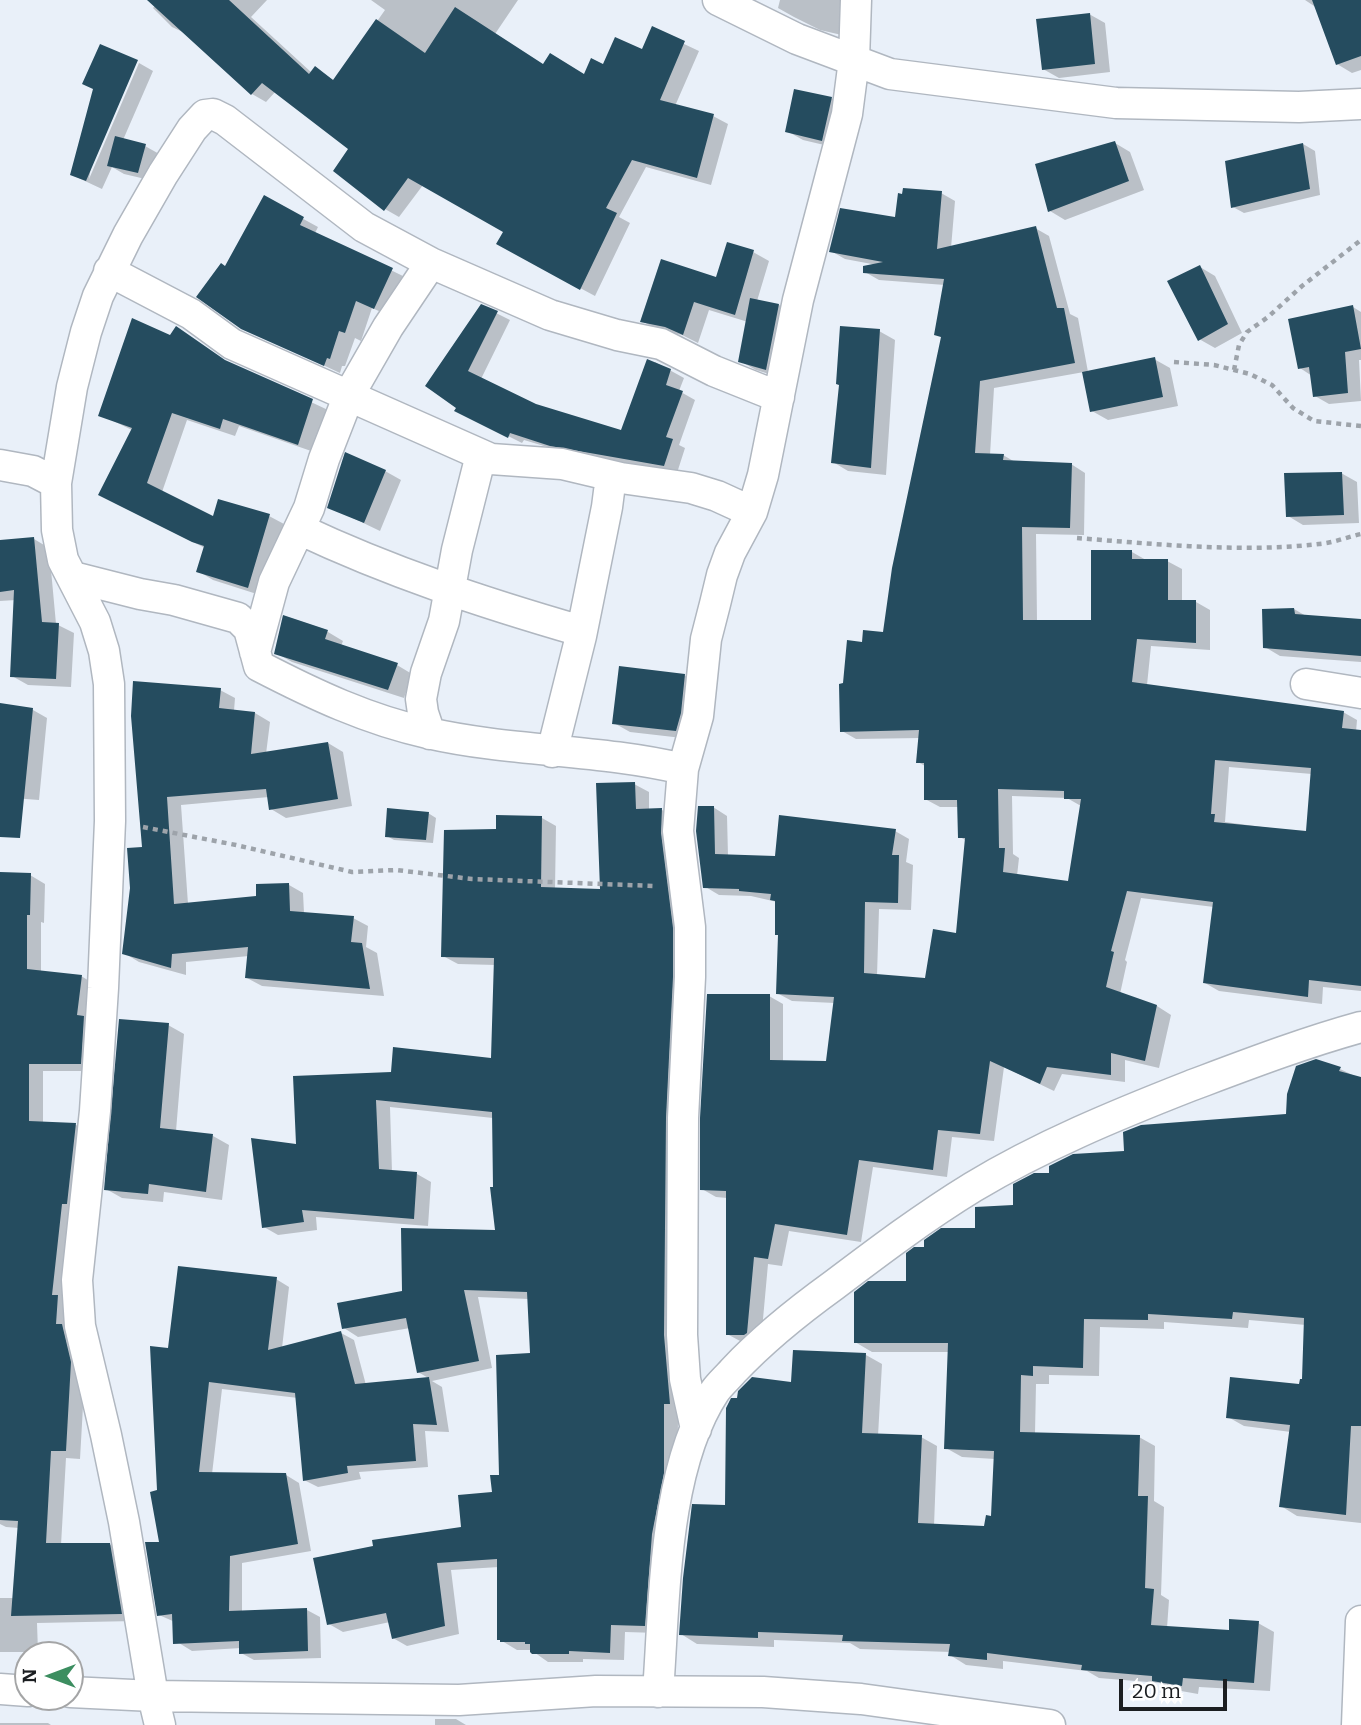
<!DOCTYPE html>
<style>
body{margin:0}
#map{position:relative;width:1361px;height:1725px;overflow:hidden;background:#e9f0f9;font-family:Bitter,serif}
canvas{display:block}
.north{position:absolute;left:14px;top:1641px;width:70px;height:70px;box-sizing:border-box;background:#fff;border:2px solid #a4a5a6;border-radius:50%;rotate:270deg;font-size:19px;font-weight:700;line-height:28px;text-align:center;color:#1b1e21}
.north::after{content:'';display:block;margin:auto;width:24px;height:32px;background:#3c8e60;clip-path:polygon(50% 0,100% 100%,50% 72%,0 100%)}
.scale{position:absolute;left:1119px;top:1679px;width:108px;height:32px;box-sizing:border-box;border:4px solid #1b1e21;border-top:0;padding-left:9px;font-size:21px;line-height:24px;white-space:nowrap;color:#1b1e21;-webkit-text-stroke:5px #fff;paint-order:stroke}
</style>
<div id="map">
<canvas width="1361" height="1725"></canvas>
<div class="north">N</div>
<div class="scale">20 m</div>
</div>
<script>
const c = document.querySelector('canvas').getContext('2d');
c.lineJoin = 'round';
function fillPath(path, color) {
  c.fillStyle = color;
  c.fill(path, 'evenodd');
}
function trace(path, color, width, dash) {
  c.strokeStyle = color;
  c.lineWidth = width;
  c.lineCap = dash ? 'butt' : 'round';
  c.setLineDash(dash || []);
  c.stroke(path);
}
fillPath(new Path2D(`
 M160 0H267L251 17 312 73 316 69 335 81 385 10 371 0H518L495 34 544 66 585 75 643 51 652 29 699 51 675 106 713 116 728 124 711 185 646 167 619 217 630 223 595 296 513 252 505 231 423 185 399 217 385 209 335 170 350 148 276 91 266 102 252 94 187 34 172 27 153 8Z
 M780 0H845L846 36 820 30 794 17 778 8Z
 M1305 0H1361V70L1352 73 1337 64 1317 8Z
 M1089 14 1105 23 1110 72 1059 78 1043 69Z
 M110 50 89 179 139 63 153 71 123 140 145 146 161 155 154 181 124 174 112 167 102 189 72 175Z
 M831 98 847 107 837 148 803 140 787 131Z
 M1115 143 1130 152 1144 190 1065 220 1050 211Z
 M1303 144 1315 151 1320 195 1244 213 1233 207Z
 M941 193 955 201 951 248 1035 228 1049 236 1070 314 1078 318 1088 372 1154 359 1170 368 1178 406 1108 420 1092 411 1084 372 994 388 990 455H1003L1015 462 1071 464 1085 473 1084 535 1036 534 1037 621H1093L1132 552 1146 560 1167 561 1182 569V602H1196L1210 610V650L1151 646 1147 685 1343 712 1357 720 1356 732H1361V991L1323 987 1322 1004 1219 991 1205 983 1214 907 1141 898 1125 960 1127 962 1120 994 1157 1006 1171 1015 1159 1068 1125 1060V1082L1062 1074 1054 1091 1004 1067 994 1141 952 1137 947 1177 873 1167 861 1242 789 1231 782 1266 768 1264 761 1341 742 1342 727 1334V1198L716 1197 702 1189 769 996 783 1004V1062L828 1063 835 1003 792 1001 777 993 780 936 777 902 751 896 719 895 704 886 713 807 727 816 728 856 776 858 895 831 909 839 906 862 913 865 911 910 879 909 877 976 927 980 957 935 967 841 960 837 959 807H940L925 799V766L918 762 920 738 856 739 842 731 844 685 864 644 884 634 943 338 936 334 945 285 879 280 865 272 877 265 845 259 831 251 897 219ZM1229 767 1312 774 1307 833 1225 822ZM1012 796 1067 798 1081 806 1070 883 1017 876 1019 858 1013 854Z
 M265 198 318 227 315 233 407 278 390 316 372 308 361 341 355 338 345 366H342L340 373 242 327 226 268Z
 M753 252 769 261 757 301 779 305 794 314 782 378 756 370 740 361 748 322 709 310 698 343 682 335 658 330 642 321 718 280Z
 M1200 267 1215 276 1242 333 1215 348 1199 339Z
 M482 306 510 320 481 379 536 405 623 432 655 362 684 378 679 391 695 400 679 445 685 448 677 473 564 452 524 440 522 443 456 410Z
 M1353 307 1361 312V360H1359L1361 401 1329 404 1315 396 1312 376 1300 368Z
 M879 331 895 340 886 475 848 471 833 462Z
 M232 365 328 410 314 452 239 426 235 436 187 420 162 492 214 518 269 516 284 524 263 596 213 580 198 571 205 548 115 503 132 430 101 415Z
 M385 471 401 480 380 531 330 507Z
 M1341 473 1357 482 1359 523 1303 525 1288 516Z
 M34 539 49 548 56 624 74 633 71 687 28 685 12 676 16 600 0 601V542Z
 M1294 609 1306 616 1361 620V662L1280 656 1265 647Z
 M285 617 328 632 343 641 341 646 397 665 412 674 404 698 292 662 276 653Z
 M684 675 700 684 691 739 630 732 614 723Z
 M220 690 235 698 234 711 255 713 270 722 266 754 328 743 343 752 352 806 286 818 271 809 269 797 181 805 188 904 258 897 289 885 303 893 304 913 353 918 368 926 366 947 377 953 384 996 262 986 247 978 249 956 186 962V975L139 962 124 953 144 849 133 716Z
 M0 705 33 710 47 718 39 800 0 797Z
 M634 784 649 792V811L662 810 676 818 686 937 677 1482 659 1633 625 1632 624 1660 583 1659V1662H548L531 1650H517L502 1641 499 1567 451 1570 459 1634 407 1646 393 1638 390 1622 343 1632 329 1624 463 1528 494 1494 501 1477 532 1355 529 1299 478 1297 492 1368 432 1381 442 1387 449 1432 425 1431 428 1467 359 1472 361 1479 318 1487 304 1480 298 1398 222 1389 212 1474 286 1475 299 1483 311 1551 242 1563V1612L307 1610 320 1617 321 1658 254 1660 241 1653V1648L192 1651 179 1643 175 1622 159 1615V1492L170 1350 276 1279 289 1287 282 1348 341 1333 354 1340 366 1385 430 1379 418 1372 410 1328 358 1337 344 1328 497 1232 493 1118 390 1107 392 1172 417 1174 431 1182 428 1226 316 1217 317 1230 278 1235 264 1227 297 1146 392 1074 492 1060 496 965 458 964 443 956 498 830 542 818 556 826 555 889 602 891Z
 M428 813 436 818 433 843 394 840 387 836Z
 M0 874 30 875 45 884 44 923 41 922V972L81 976 96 985 95 1071H43V1124L76 1125 90 1133 85 1371 80 1459 66 1458 61 1545 109 1544 124 1553 135 1621 37 1623 38 1652H0V1598H14L19 1528 6 1527 0 1524Z
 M168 1025 184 1034 176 1131 213 1136 229 1145 222 1200 164 1192 163 1202 122 1198 106 1189Z
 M1340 1069 1361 1079V1523L1297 1516 1281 1506 1291 1432 1244 1426 1228 1417 1301 1386 1303 1381 1306 1325 1249 1320 1248 1328 1164 1322V1329L1100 1327 1099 1376 1049 1375V1384H1036L1035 1434 1139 1437 1155 1446 1154 1501 1164 1507 1161 1595 1169 1600 1167 1628 1230 1632 1258 1623 1274 1632 1270 1691 1199 1687 1198 1694 1170 1689 1160 1683 1099 1678 1087 1671 1003 1661V1669L966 1665 950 1655 951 1652 860 1649 850 1643 774 1640V1647L697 1644 681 1634 726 1507 793 1384 866 1355 882 1364 878 1436 921 1437 937 1446 934 1526 986 1528 993 1518 995 1459 962 1457 946 1448 950 1352H872L855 1342 908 1283 926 1249 977 1230 1015 1207 1051 1174 1126 1153 1288 1116Z
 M435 1719H456L466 1725H435Z
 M0 1723H48L51 1725H0Z`), '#0003');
fillPath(new Path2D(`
 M147 0H229L309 74 315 66 333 80 376 19 425 53 455 7 543 64 550 53 584 74 591 58 603 64 615 37 642 49 652 26 685 41 660 100 714 114 697 178 632 160 606 208 617 213 580 290 496 244 503 232 408 178 384 211 333 171 348 149 262 83 251 95Z
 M1312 0H1361V56L1336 65Z
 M1090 13 1095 64 1042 70 1036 19Z
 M100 44 138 60 86 181 70 175 93 89 82 84Z
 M794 89 832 97 822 141 785 132Z
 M115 136 146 144 138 173 107 166Z
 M1115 141 1129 181 1048 212 1035 164Z
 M1303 143 1310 189 1231 208 1225 161Z
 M903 188 942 191 937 249 1036 226 1057 308H1064L1075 363 980 381 975 453 1004 454 1003 460 1072 463 1070 528 1022 527 1023 620H1091V550H1132V559H1168V600H1196V643L1137 639 1132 682 1344 711 1342 728 1361 730V986L1309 980 1308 997 1203 983 1213 902 1127 891 1111 951 1114 952 1106 987 1157 1005 1145 1061 1111 1053V1075L1047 1067 1040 1084 990 1061 980 1134 938 1130 933 1170 859 1160 847 1235 775 1224 768 1259 754 1257 747 1333 744 1335H726V1191L700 1190V1118L707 994H770V1060L826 1061 834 997 776 994 778 935H775V901L770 900 771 894 739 891V889L703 888 696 831 698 806H714L715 854 775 856 779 815 896 829 892 855H899L898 903 865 902 864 973 925 978 933 929 956 933 965 838H958L957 800H924V763H916L919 730 840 732 839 684 843 683 847 640 862 642 863 630 883 632 892 568 941 337 934 335 944 279 863 273V266L883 262 829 252 840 208 895 217 898 193 902 194ZM1215 760 1311 768 1306 831 1214 822 1215 814H1211ZM998 789 1064 791V799H1081L1068 881 1003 872 1005 848H999Z
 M264 195 304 217 300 225 393 268 374 309 356 301 345 333 339 331 330 359 327 358 324 366 241 329 196 297 221 263 225 266Z
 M727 242 754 250 735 315 694 302 683 335 665 327 640 322 661 259 716 277Z
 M1200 265 1228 324 1198 341 1167 281Z
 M750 298 779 304 766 370 738 362Z
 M481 304 498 311 468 371 536 404 621 430 647 359 671 369 666 385 683 391 666 437 673 439 664 466 550 446 510 433 508 438 454 411 456 408 425 386Z
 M1353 305 1361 349 1345 352 1348 393 1313 397 1309 367 1298 369 1288 319Z
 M132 318 170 335 176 326 225 360 313 399 298 445 223 419 220 429 172 413 147 483 213 516 218 499 270 514 248 588 196 572 204 546 192 542 98 495 132 428 98 416Z
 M840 326 880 329 871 468 831 463 839 385 836 384Z
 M1155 357 1163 397 1090 412 1082 372Z
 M345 452 386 470 364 523 327 508Z
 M1342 472 1344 515 1286 517 1284 473Z
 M34 537 42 622 59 623 56 679 10 677 14 590 0 592V540Z
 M1294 608 1295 614 1361 619V656L1263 648 1262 609Z
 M283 615 328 630 325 639 398 663 388 690 274 654Z
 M619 666 685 674 681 713 676 731 612 724Z
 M133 681 221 688 219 708 255 712 251 754 328 742 338 799 269 810 266 789 167 797 174 904 256 896V884L289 883 290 911 354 916 351 942 362 943 370 989 245 978 248 947 172 954 171 968 122 954 130 888 127 848 142 847 131 716Z
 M0 703 33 708 20 838 0 837Z
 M635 782 636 809 662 808 661 833 673 928V977L666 1118 664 1335 670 1404H664V1473L652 1534 645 1626 611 1625 610 1653 569 1651V1654H532L530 1652V1644H525V1642H500V1640H497V1559L437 1563 445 1626 392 1639 386 1613 327 1625 313 1558 373 1546 372 1540 461 1527 458 1495 492 1492 490 1475H499L496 1355 530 1353 527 1292 464 1290 479 1361 417 1373 406 1318 342 1329 337 1303 402 1291 401 1228 495 1230 490 1187H493L492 1112 376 1100 379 1169 417 1172 414 1219 302 1210 304 1222 262 1228 251 1138 296 1144 293 1076 391 1072 393 1047 491 1058 494 958 441 957 444 830 496 829V815L542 816 541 887 600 889 596 783Z
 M387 808 429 812 426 840 385 837Z
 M0 872 31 873 30 915H27V969L82 975 77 1015 84 1016 81 1064H29V1121L76 1123 67 1204H62L52 1295H58L56 1324H62L71 1362 66 1451H51L46 1543H110L122 1614 11 1616 18 1521 0 1520Z
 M119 1019 169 1023 160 1128 213 1134 206 1192 149 1184 148 1194 104 1190Z
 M1316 1059 1341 1067 1339 1071 1361 1077V1426H1351L1346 1515 1279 1507 1290 1425 1226 1418 1230 1377 1299 1384 1300 1379H1302L1304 1318 1233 1312 1232 1319 1148 1314V1320L1084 1319 1083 1368 1033 1366V1376L1021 1375 1020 1432 1140 1435 1138 1496H1148L1145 1588 1154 1589 1151 1625 1229 1630V1619L1259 1621 1254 1683 1183 1678 1182 1686 1152 1681V1676L1081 1670 1082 1665 987 1653V1660L948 1656 950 1644 842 1641 843 1635 758 1632V1638L679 1635 683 1578 692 1504 725 1505 726 1408 731 1398H737L738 1391 752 1377 791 1382 793 1350 866 1353 862 1433 922 1435 918 1523 984 1526 986 1515 991 1516 994 1451 944 1449 948 1343H854V1292L868 1281H906V1253L914 1247H924V1240L941 1228H975V1207L1013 1205V1184L1034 1173H1049V1166L1073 1154 1124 1151 1123 1132 1141 1125 1286 1114 1287 1094 1296 1066Z
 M178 1266 277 1277 268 1350 341 1331 355 1384 429 1377 437 1425 413 1424 416 1461 347 1466 348 1473 303 1481 295 1393 209 1382 199 1472 286 1473 298 1544 230 1556 229 1611 307 1608 308 1651 239 1654V1641L173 1644 172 1614 157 1616 145 1542H159L150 1492 157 1490 150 1346 168 1348Z`), '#254c5f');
const street = new Path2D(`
 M718 0 797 39 890 74 1116 103 1299 107 1361 104
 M109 271 191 314 232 344 491 459 562 464 621 478 691 488 717 496 752 512
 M0 465 33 471 56 483
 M299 529C390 572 484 603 581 631
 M73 577 140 594 174 600 238 618 249 629 259 666C313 694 368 720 428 733 512 752 599 749 683 769
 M255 652 274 582 309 508 324 459 349 395 388 327 431 263
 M1306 684 1361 693
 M430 734 423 713 421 699 426 673 444 621 457 550 481 455
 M552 752 581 636 607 507 611 476
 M696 1429 685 1379 682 1335 683 1118 690 977V927L678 831 683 769 698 716 706 639 715 604 722 575 730 553 752 512 763 475 798 300 847 114 854 60 856 0
 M0 1689 28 1691
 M70 1692 153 1696 459 1700 596 1691 763 1692 861 1699 1050 1725
 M658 1692C665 1600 663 1469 715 1391 720 1384 727 1378 733 1371 763 1339 798 1311 834 1285 879 1251 924 1217 973 1187 1041 1146 1116 1115 1190 1086 1246 1065 1303 1043 1361 1027
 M160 1725 153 1696 124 1522 106 1435 80 1326 77 1280 95 1111 103 988 110 821 109 684 104 651 95 622 63 560 57 530 56 483 72 387 86 332 98 296 128 235 163 174 192 129 205 115 213 114 225 120 364 227 431 263 550 315 617 335 661 344 714 371 779 397
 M1357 1725 1361 1621`);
trace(street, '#b0b7c0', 33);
trace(new Path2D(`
 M1174 362 1214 365 1250 374 1272 385 1293 408 1314 421 1361 426
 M1234 370 1239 345 1247 332 1268 317 1302 286 1361 240
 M1077 538C1154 544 1243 553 1319 544 1333 543 1347 537 1361 534
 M143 827 236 845 352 872 396 870 472 879 654 886`), '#9da3aa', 4.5, [5, 5]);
trace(street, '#fff', 30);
</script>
